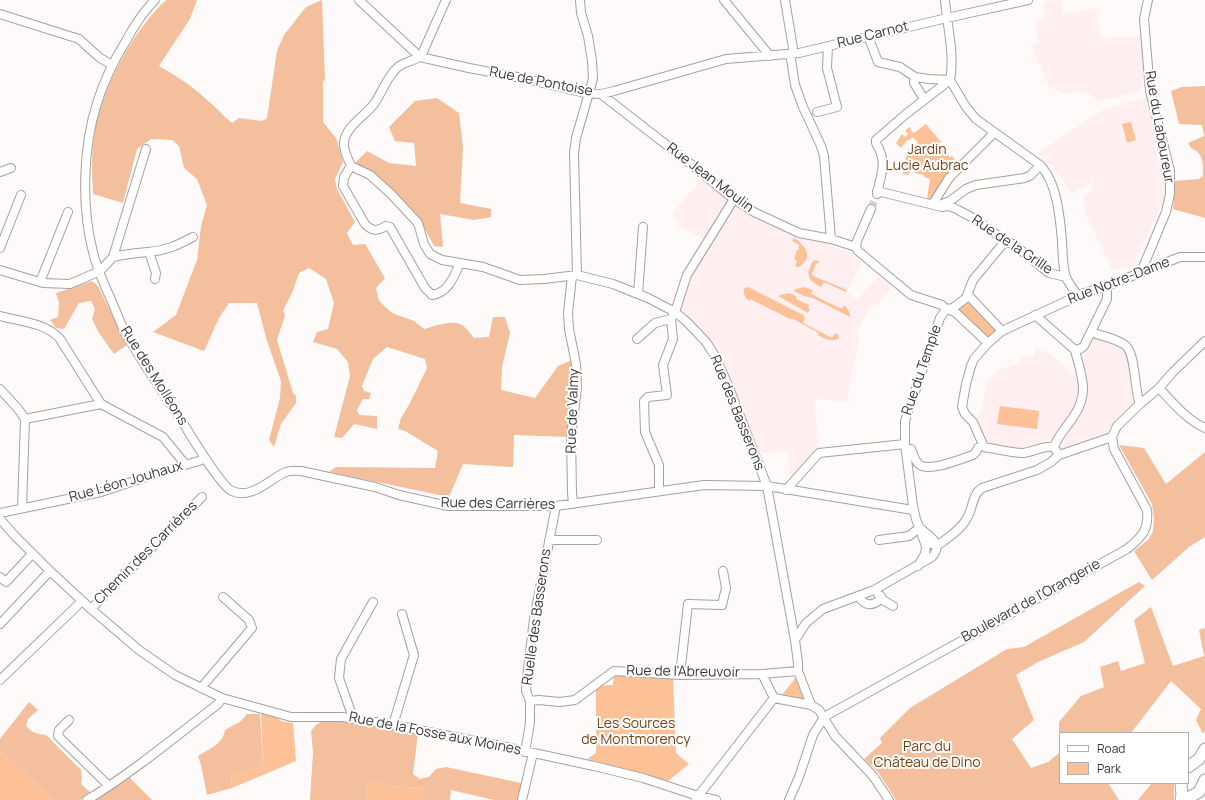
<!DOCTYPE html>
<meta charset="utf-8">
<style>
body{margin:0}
#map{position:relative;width:1205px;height:800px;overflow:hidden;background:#fefafa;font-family:Manrope,sans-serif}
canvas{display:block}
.legend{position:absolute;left:1059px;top:732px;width:130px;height:52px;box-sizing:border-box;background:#fff;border:1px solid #b0afaf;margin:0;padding:5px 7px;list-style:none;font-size:12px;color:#3a3636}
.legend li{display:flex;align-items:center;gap:8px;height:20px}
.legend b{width:20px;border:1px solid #b0afaf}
</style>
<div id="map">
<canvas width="1205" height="800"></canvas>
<ul class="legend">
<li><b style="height:5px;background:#fff"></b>Road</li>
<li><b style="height:11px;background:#fdc197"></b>Park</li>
</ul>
</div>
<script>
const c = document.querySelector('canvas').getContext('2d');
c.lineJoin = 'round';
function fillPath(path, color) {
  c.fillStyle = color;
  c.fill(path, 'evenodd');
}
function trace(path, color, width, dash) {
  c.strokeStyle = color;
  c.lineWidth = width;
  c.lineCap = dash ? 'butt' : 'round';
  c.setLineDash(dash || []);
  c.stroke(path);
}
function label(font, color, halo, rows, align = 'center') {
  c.font = font + ' Manrope,sans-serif';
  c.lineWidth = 4;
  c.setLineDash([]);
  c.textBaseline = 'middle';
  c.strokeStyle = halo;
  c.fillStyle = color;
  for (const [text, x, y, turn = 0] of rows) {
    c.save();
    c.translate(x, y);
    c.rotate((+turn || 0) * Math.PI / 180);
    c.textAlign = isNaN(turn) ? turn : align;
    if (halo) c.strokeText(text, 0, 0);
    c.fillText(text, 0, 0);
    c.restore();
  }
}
fillPath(new Path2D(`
 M1053 0H1060L1063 14 1096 8 1101 38 1141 37 1144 81 1140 91 1097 102 1093 96 1087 92H1078L1071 94 1062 93 1049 87 1031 45 1039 43 1034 22 1045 20 1043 7 1046 6 1045 2Z
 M1148 97 1154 129 1165 177 1166 196 1133 266 1112 270 1084 210 1083 198 1092 190 1094 177 1090 185 1082 188 1072 194 1052 165 1045 163 1038 153 1104 109Z
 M704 179 756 217 797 238 823 242 847 252 862 263 846 292 858 299 876 279 879 277 892 287 883 299 882 298 877 307 872 305 870 306 856 335 860 336 846 403 814 398 819 449H817L815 454 790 481 787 452H753L747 437 751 433 721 360 711 341 682 312 680 305 709 242 679 227 672 213 701 180 702 181Z
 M1092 336 1110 341 1127 349 1136 404 1113 425 1095 439 1063 450 1059 440 1072 414 1054 438 1036 446 1025 449 1003 448 988 444 980 431 975 420 982 411 987 382 998 370 1019 363 1022 357 1034 356 1035 348 1049 353 1068 370 1071 376 1075 372V375H1080L1085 391 1087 371 1083 366 1085 354 1088 350H1089Z`), '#ffeff1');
fillPath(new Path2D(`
 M1131 122 1136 140 1127 143 1122 124Z
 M926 124 941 142 938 145 950 157 952 156 959 165 934 202 927 199 930 179 924 177V175L915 173V170L912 169 908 175 903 174 904 163 907 155 905 153 909 148 911 150 918 142 912 137 910 140H907L901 148 896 143 902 134 905 137 908 134 905 131 909 127 911 128 910 130 914 133Z
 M794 238C800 242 811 251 806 260 804 263 801 265 799 267L795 266 797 261 794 260 797 249 799 250V245L792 241Z
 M814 260 820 261 816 264 812 273 813 276 847 290 846 292 824 282 821 287C807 280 805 273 814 260Z
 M747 287 750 288 803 315 805 318 803 323 832 338 835 333 838 335 839 338C832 343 825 339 818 335L819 333 793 319 788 318 750 299 749 301C745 297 743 294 744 289Z
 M804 287 813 290 811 294 842 309 844 305 849 311 850 317 813 298 804 296 794 291 796 289Z
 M790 293 797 297 796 299 809 305 808 308 810 309 808 313 778 296 784 294Z
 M967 302H970L998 329 986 340 958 312V309Z
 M1000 406 1039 411 1037 429 997 424Z
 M614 673 658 675 673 679 676 753 689 764 668 781 587 759 596 753V686L613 685Z
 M797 676 806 700 781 696Z
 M261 712 279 719 281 721 293 723 296 761 232 788 231 777 263 766Z
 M0 751 54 800H0Z
 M367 782H379L390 786 424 788 422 800H366Z`), '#fdc197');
fillPath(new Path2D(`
 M166 0H197L190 19 159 66C176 76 193 86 207 100 216 107 223 116 232 123L239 118 262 121 267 118 277 51 284 35 306 7 322 0 325 80 323 81V122L336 138 343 162 335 179 337 189 355 222 347 233 353 245 365 244 385 278 376 288 379 301 392 313 414 321 424 329C434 326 450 320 460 324 465 326 470 333 474 338L489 337 493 317H505L510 333 502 367 501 390 535 398 558 366 572 360 574 384 569 437 514 435 513 467 463 464 449 497 329 472 336 467 435 468 438 451 405 431 398 429 401 418 409 405 427 368 425 359 387 347 373 359 362 386 364 391 371 393 369 399H363L357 410 359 415 377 416V429L354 424 342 438 334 437 350 376 348 362 337 349 313 342 317 332 328 329 334 303 326 279 309 268 299 273 292 293 283 311 285 315 277 340 293 393 296 396V403L281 424 274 447 269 440 280 398 281 381 267 341 257 303H229L219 318 204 351 153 332 176 315 197 260 201 226 207 205 197 179 184 168 179 146 172 140 151 139 137 149 123 203 93 194C92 172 91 151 95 130 102 88 135 28 166 0Z
 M1205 86V218L1173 209 1175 181 1199 179 1203 176C1203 163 1204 154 1191 148L1188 143 1204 136 1202 125 1179 124 1171 91 1182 87Z
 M437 98 459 113 463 147 460 203 491 209V217L474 220 440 214 443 247 434 246 419 218 382 180 355 163 367 151 389 163 416 166 414 143 395 141 389 127 415 101Z
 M92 281 98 286 127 345 114 354 99 333 92 319 95 309 91 301 79 303 64 329 56 328 50 320 58 317 59 303 56 293Z
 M1119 445 1144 448 1166 484 1205 452V537L1189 547 1152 580 1134 551 1149 539 1153 531 1154 518 1152 504Z
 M1139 582 1145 586 1084 642 1038 662 1016 675 1034 720 1012 739 1031 768 1048 762 1059 753V722L1081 696 1104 687 1100 667 1118 661 1121 671 1145 663 1134 620 1151 607 1173 666 1204 656 1199 630 1205 628V730L1203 734 1196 720 1201 709 1171 681 1131 733H1060V783H1108L1119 800H896L878 772 864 759 882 743 880 738 910 708 1007 649 1024 647Z
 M29 702 38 710 28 719 26 726C32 733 37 734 46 735L81 770 82 778 81 784 91 793 80 800H54L0 751V739Z
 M247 714H260L263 766 231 777 232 788 207 795 201 765 198 756C209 749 223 744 225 730L241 721Z
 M323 721H342L418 733 413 774 420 779 429 777 436 769 446 767 521 783 519 800H494L451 790 450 800H422L424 788 390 786 379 782H367L366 800H310L313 752 311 731 316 725Z
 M129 777 152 800H93Z
 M1152 783H1174V800H1138Z`), '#f3bf9c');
trace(new Path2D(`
 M871 209 877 194`), '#d7d3d3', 8, [8, 4]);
const minor = new Path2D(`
 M155 0C143 12 134 26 126 41 114 60 104 81 97 103 83 147 81 206 93 252 96 266 102 279 108 293 114 305 118 318 124 330 139 358 158 385 176 412 186 427 219 485 232 491 252 500 269 479 286 472 291 470 296 471 301 471L375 487 399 495 448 506H556L704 485 767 486 913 510
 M359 0 420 57 469 68 522 78 585 93 601 94 614 91 726 59 799 53 947 18 1028 0
 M724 0 770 56
 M785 0 793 48 791 59 795 85 803 107 821 146 824 156 831 239
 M945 0C947 26 955 54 950 80
 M0 14 79 39 100 58 112 65
 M868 36 878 62 900 67 915 77
 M950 80 966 107 976 119 1040 165C1057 182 1060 217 1062 241 1063 253 1062 266 1066 277 1069 284 1074 290 1078 296
 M601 94 682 157 734 199 754 212 799 233 831 239 856 247 858 251 911 295 942 305 946 309 955 312 988 343
 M924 99 914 83 915 77 929 79 950 80
 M817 112 837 107 827 68 828 46
 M351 166 370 175 391 194 418 223 424 244 430 254 442 260 460 263C454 277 448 293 432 295L425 288 390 227 386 226C377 231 373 232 365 224L343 186 344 177 351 166C348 158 343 151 344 142 346 126 365 116 374 104 382 93 387 76 398 67 405 61 415 62 422 54L446 0
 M0 172 11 168
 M877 191 942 207 947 206 954 208
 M877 194C881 173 888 163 876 143V140L906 114 950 80
 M931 204 934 202 949 178 994 133
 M937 206 950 201 966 189 976 185 1025 178 1031 175 1040 165
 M958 210 975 219 1007 242 1013 244 1049 273 1066 277
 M856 247 857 241 871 209
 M0 248 21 195
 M149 252 156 273 155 279
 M113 257C125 254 136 253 148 252 165 251 178 245 193 237
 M460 263 483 267 520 280 544 279 577 275 613 284 648 298 675 312 687 322 706 342 715 356 728 385 767 486 795 640 798 663V671L811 705
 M0 270 43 283 70 284 100 271 113 257 146 149
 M1141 272 1166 212 1170 194V171L1150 91 1144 19 1148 0
 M577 275 574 153 576 138 593 79 592 61 588 36 581 13 580 0
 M572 276 568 313 569 329 576 364 577 388 571 437 572 492 573 504
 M40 282 68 212
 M638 294 643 227
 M968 295 1002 331
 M947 309 953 308 966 298 973 280 1002 245 1007 242
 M1035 315 1075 350
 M0 316C19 321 47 323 60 339L101 404 163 437 185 464
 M1091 332C1101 336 1119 339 1126 346 1136 355 1134 390 1140 404
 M637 339 655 323 671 319
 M1075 350 1080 349 1084 346 1107 299V286
 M1159 388C1173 403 1187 420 1205 428
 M0 389 19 410 25 419 101 404
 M1112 437 1117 426 1140 404 1159 388 1173 372 1205 341
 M1054 447C1058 435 1067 427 1074 416 1090 392 1081 375 1075 350
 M906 449H911C914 455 914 461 920 465 930 472 961 459 973 455L976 452 978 448
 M1059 455 1054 447C1044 445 1033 452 1023 453 1010 453 997 449 984 447L973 422 965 414 962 407 966 384 971 366 974 359 988 343 1002 331 1084 293 1107 286 1180 257H1205
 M786 490 819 453 905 444
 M659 491V465L645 432 644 401 648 397 667 395 663 365 673 339 671 319 675 312 687 275 734 199
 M22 508 25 419
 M0 513 101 492 167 470 199 461 205 458
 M0 519 14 535 50 571 91 609 139 650 175 675 222 698 291 717H342L393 725 506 747 594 766 643 778 698 796 716 800
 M549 540H597
 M879 540 909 536 919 528
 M924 540 937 546C947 538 961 530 967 518 973 509 972 494 982 488L1037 470 1051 462 1059 455 1112 437
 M918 566 925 554 926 546 916 519 913 506 905 444V421L940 318 946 309
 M0 577 6 582 32 554
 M878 594 883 600 893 606
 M858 596C865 606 871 607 881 599V596
 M91 609 202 497
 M0 624 50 571
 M795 640 806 623 823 609 874 590 932 557C944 543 930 537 920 528
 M762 674 774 698
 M680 675 688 604 722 605 726 588 723 571
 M0 680 82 601
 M201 688 252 628 249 620 223 597
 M774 698 811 705 819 710 835 736 873 776 889 800
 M530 701 539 700 560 702 575 700 614 671 680 675 762 674 798 671
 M824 717 1127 549C1142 537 1149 530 1147 510L1114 449 1112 437
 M353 718 339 678 341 659 373 602
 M69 720 59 730 58 736 109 786
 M393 725 414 655 402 614
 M525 752 530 723V701L526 691 528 669 534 619 556 506
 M696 799 774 698
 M87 800C133 772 175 737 218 704L222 698
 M522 800 533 753
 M789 800 799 777 813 735 824 717`);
const major = new Path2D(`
 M1188 767 1199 759 1205 749
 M1181 800 1182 795 1181 783
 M1184 800 1199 792 1205 780`);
trace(minor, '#a89fa0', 10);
trace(major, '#a89fa0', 13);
trace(minor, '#fff', 8);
trace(major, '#fff', 11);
label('14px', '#3a3636', '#fff', [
 ["Rue Carnot",873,35,-14],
 ["Rue de Pontoise",541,82,11],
 ["Rue du Laboureur",1159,127,80],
 ["Rue Jean Moulin",710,178,37],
 ["Rue de la Grille",1012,245,34],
 ["Rue Notre-Dame",1119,281,-21],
 ["Rue du Temple",922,370,-71],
 ["Rue des Molléons",154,376,58],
 ["Rue de Valmy",573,411,-88],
 ["Rue des Basserons",737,413,68],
 ["Rue Léon Jouhaux",126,482,-16],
 ["Rue des Carrières",498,504,1],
 ["Chemin des Carrières",146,553,-45],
 ["Boulevard de l'Orangerie",1031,601,-29],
 ["Ruelle des Basserons",537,617,-82],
 ["Rue de l'Abreuvoir",683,672,1],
 ["Rue de la Fosse aux Moines",435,734,11]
]);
label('14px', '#753f12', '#fff', [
 ["Jardin",927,150],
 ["Lucie Aubrac",927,166],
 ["Les Sources",636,724],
 ["de Montmorency",636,740],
 ["Parc du",927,747],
 ["Château de Dino",927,763]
]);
</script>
